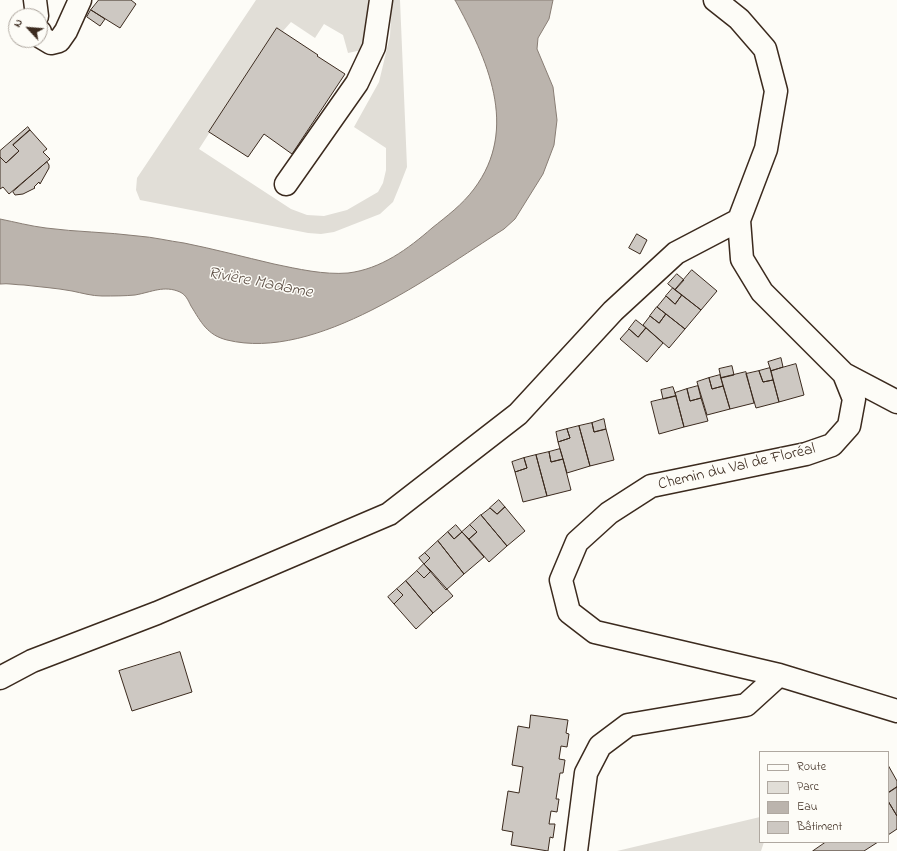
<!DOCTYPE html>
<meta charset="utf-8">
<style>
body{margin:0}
#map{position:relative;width:897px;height:851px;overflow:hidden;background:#fdfcf7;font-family:"Indie Flower",sans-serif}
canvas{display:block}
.legend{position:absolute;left:759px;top:751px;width:130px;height:92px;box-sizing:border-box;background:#fdfcf7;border:1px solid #afa8a0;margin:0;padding:5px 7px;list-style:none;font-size:12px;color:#3b2a1e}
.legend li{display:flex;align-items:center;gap:8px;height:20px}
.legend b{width:20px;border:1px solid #afa8a0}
.north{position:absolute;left:8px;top:8px;width:40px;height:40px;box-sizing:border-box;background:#fdfcf7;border:1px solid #afa8a0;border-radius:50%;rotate:296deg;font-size:11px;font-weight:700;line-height:16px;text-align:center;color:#3b2a1e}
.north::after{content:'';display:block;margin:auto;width:14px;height:18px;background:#3b2a1e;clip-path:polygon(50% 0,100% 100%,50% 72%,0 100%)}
</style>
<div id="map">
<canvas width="897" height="851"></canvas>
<ul class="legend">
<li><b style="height:5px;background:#fdfcf7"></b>Route</li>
<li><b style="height:11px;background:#e1ded7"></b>Parc</li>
<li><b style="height:11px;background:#bbb4ad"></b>Eau</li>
<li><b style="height:11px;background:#cdc8c2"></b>Bâtiment</li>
</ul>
<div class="north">N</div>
</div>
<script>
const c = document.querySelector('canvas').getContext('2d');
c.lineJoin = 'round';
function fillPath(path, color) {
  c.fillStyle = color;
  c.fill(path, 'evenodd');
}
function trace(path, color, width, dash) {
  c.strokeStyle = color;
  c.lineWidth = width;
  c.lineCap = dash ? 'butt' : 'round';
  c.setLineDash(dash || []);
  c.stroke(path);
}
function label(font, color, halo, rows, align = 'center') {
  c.font = font + ' "Indie Flower",sans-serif';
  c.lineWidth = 3;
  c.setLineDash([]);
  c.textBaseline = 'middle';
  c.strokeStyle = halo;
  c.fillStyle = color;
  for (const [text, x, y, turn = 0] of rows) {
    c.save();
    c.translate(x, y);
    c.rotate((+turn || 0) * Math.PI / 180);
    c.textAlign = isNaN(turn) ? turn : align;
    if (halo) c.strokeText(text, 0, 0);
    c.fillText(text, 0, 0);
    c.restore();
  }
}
fillPath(new Path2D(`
 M256 0H372L371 20 362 50 348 53 343 35 324 24 315 38 291 22 283 31 277 28 199 149 291 209 307 215 324 216 347 210 378 192 383 183 386 170V148L354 127 379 82 390 36 392 0H400L407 167 400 185 393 202 380 214 334 232 321 234 308 233 140 200 136 190 137 178Z
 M760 817V842H764L761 851H617Z`), '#e1ded7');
const water = new Path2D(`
 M455 0H553L549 19 538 38 537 49 553 87 557 120 554 145 543 174 515 219 504 229C432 275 316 362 227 340 207 335 201 322 191 306 188 300 186 295 180 292 164 285 152 292 135 295 125 296 113 296 102 296 92 296 82 293 72 291 56 288 40 287 24 285 16 285 8 283 0 284V219C15 222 30 226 46 228 76 232 107 232 138 236 153 237 169 241 184 243 214 249 244 257 274 264 298 269 324 275 348 273 381 269 408 249 432 228 447 216 462 205 474 189 520 128 487 59 455 0Z`);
fillPath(water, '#bbb4ad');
trace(water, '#887d74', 1);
const building = new Path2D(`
 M99 0H131L136 4 120 28 91 10Z
 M91 10 105 19 100 26 87 17Z
 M277 28 318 55 317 56 345 74 292 154 264 134 248 157 209 132Z
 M28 127 30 130 13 145 19 151 6 163 0 157V151Z
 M30 130 47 149 43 152 50 159 9 194 3 187 0 189V157L6 163 19 151 13 145Z
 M47 162 49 165V168L40 184 39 182 34 187 35 188 23 194 15 195 13 192Z
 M637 234 647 240 640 254 629 248Z
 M692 270 717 291 701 310 675 290Z
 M677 274 684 280 675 290 668 284Z
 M673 288 682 295 675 304 666 296Z
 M682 295 701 310 685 329 657 307 666 296 675 304Z
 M657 307 666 314 659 323 650 316Z
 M666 314 685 329 669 348 643 325 650 316 659 323Z
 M636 320 646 328 638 337 629 329Z
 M646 328 663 343 647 362 620 339 629 329 638 337Z
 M781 358 783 367 771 371 768 362Z
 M796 364 804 395 779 402 771 371Z
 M732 366 734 375 721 378 719 369Z
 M770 368 773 380 763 382 759 371Z
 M759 371 763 382 773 380 779 402 756 408 746 374Z
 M746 372 754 403 730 409 721 378Z
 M720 375 723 386 712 389 709 378Z
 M709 378 712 389 723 386 730 409 707 415 697 382Z
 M698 386 701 398 690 401 687 389Z
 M673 387 676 396 663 399 661 390Z
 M687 389 690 401 701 398 708 421 684 427 675 393Z
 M676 396 684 427 659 434 651 402Z
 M604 419 606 429 594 432 592 423Z
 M592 423 594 432 606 429 614 460 590 466 579 426Z
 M579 426 590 466 567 473 558 442 570 438 567 429Z
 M567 429 570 438 558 442 556 432Z
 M560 449 563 459 551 462 549 452Z
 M549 452 551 462 563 459 571 490 547 496 536 455Z
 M536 455 547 496 523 502 515 472 527 468 524 458Z
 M524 458 527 468 515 472 512 462Z
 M499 500 505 507 497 514 490 508Z
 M505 507 525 531 507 546 481 515 490 508 497 514Z
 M481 515 507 546 489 562 469 539 477 532 470 525Z
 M456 525 462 532 454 539 448 532Z
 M470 525 477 532 469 539 462 532Z
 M448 532 454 539 462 532 484 557 464 574 438 541Z
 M438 541 464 574 446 590 424 564 430 558 425 553Z
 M425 553 430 558 424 564 419 558Z
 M424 564 431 571 424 578 417 571Z
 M417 571 424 578 431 571 453 596 433 613 406 581Z
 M406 581 433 613 416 629 394 604 403 595 397 589Z
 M397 589 403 595 394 604 388 597Z
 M180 652 192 692 132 711 119 671Z
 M531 715 568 720 566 733 569 734 567 747 561 746 559 759 565 760 563 773H560L556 799H559L557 812 551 811 549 824H555L553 838 550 837 548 851 511 845 513 832 502 830 508 791 519 793 523 767 512 765 518 726 529 728Z
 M888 765 897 781V787L888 793Z
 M897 787V816L888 801V793Z
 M888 801 897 816V829L888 835Z
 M826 842H878L864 851H813Z`);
fillPath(building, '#cdc8c2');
trace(building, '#3b2a1e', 1);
const minor = new Path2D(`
 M35 0 37 16
 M715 0 739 19 765 49 776 91 766 149 739 220 742 259 762 292 844 374 854 399 849 426 832 445 806 454 651 486 609 513 577 542 561 580 569 612 595 632 779 675 897 711
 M40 32 41 37 51 43 59 41 66 31 80 0
 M286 184 357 83 374 47 381 0
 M844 374 897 402
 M0 678 32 661 157 613 389 514 518 414 613 311 676 253 739 220
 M576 851 586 773 600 746 628 725 746 705 779 675`);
trace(minor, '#3b2a1e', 25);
trace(minor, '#fdfcf7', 22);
label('16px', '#3b2a1e', '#fdfcf7', [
 ["Chemin du Val de Floréal",737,468,-13]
]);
label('italic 17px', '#615349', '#fdfcf7', [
 ["Rivière Madame",260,284,11]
]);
</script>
